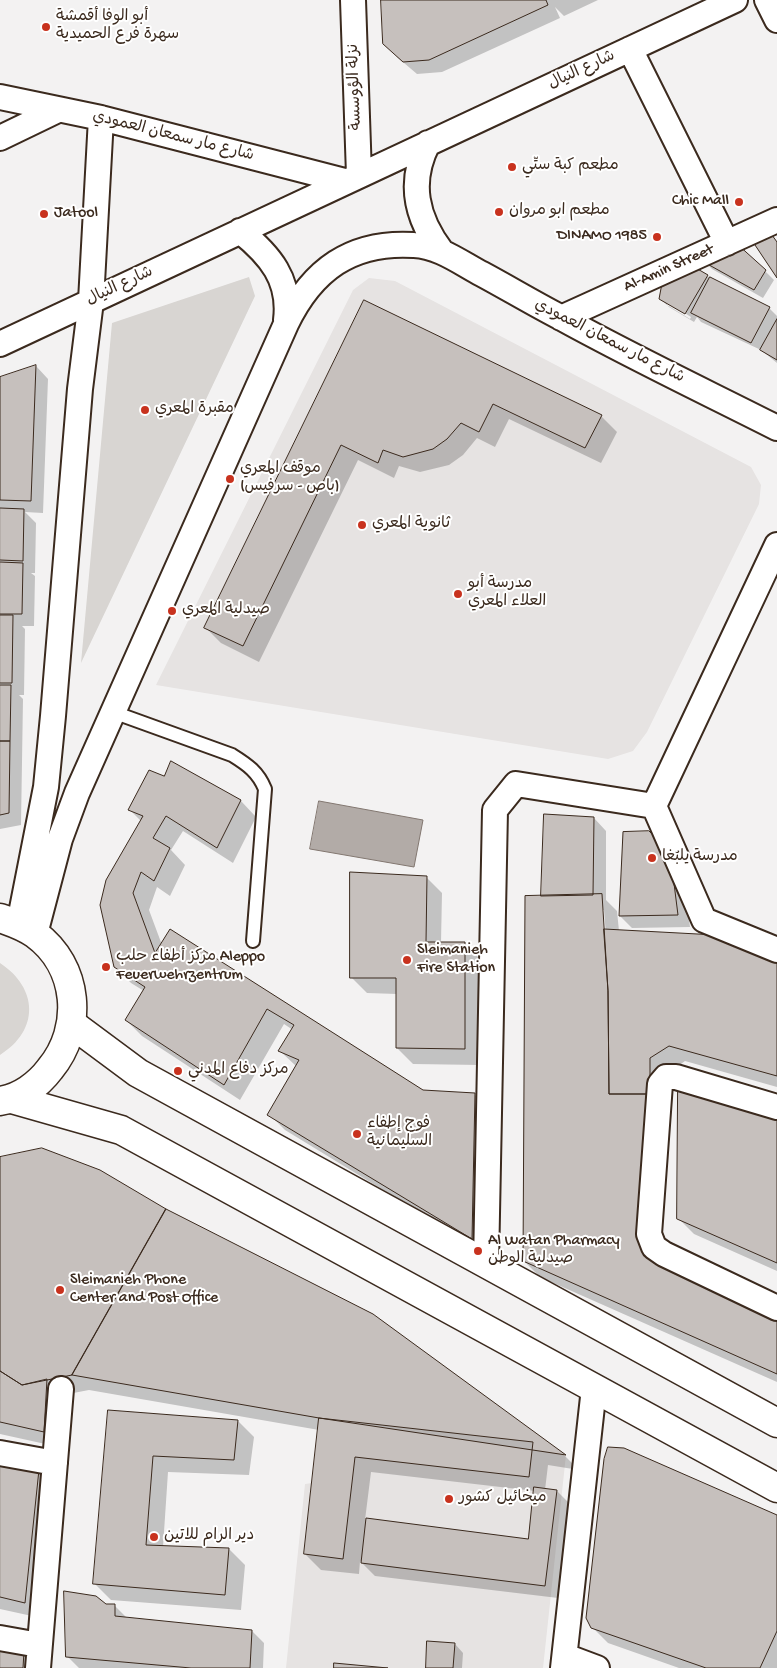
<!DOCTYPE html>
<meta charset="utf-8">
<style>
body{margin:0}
canvas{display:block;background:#f3f2f2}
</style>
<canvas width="777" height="1668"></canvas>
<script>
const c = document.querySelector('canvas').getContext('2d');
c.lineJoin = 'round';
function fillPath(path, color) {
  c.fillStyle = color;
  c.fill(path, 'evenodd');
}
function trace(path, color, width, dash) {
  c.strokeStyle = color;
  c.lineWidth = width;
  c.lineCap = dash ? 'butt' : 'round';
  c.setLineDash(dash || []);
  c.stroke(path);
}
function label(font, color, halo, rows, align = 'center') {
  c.font = font + ' "Gochi Hand","Playpen Sans Arabic",sans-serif';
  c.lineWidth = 4;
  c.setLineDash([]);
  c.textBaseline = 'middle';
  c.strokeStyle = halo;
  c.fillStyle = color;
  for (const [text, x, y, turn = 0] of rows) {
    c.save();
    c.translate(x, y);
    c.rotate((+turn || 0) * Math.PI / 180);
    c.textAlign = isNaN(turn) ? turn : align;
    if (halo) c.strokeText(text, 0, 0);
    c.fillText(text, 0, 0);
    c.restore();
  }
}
fillPath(new Path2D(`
 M369 278 395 281 751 467 761 485 759 504 647 732 633 751 608 759 156 685 353 290Z
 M319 1418 533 1442 566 1455 543 1668H286L305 1484 312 1483Z`), '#e6e3e2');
fillPath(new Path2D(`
 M249 277 255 296 81 663 112 323Z
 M0 963C38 988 40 1030 0 1055Z`), '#d8d5d2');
const water = new Path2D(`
 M319 801 423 820 414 867 310 849Z`);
fillPath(water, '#b2aba7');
trace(water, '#827770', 1);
fillPath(new Path2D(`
 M382 0H598L564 16 555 7 560 18 442 72 417 74 397 57Z
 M704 261 765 271 774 280 763 298 712 269Z
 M707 276 769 308 777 316V363L761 350 701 322 697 317 694 322 669 307 660 298ZM667 302 691 317 690 319 667 305Z
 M365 302 601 416 617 432 601 463 509 419 495 447 477 438 463 455 449 465 420 472 399 466 394 478 358 460 259 662 221 643 206 628Z
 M36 366 48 379 43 513 25 512 36 523 35 573H31L35 576 34 626H22L25 629 24 695H19L23 699 21 825 0 829V379Z
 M172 763 241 801 256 817 233 863 183 831 171 850 185 865 170 896 157 887 149 910 162 945 423 1091 474 1094 490 1110 488 1254 285 1130 269 1114 296 1066 280 1051 293 1030 284 1024 240 1100 142 1036 126 1020 144 991 131 983 115 967 141 821 130 810 165 777Z
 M594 818 606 831V900L617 911 619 931 777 953V1087L685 1061 666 1075 659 1256 777 1312V1382L540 1277 524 1261 542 897ZM602 910H604L606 935H603Z
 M682 866 690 927 632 928 620 916Z
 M426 877 442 893 441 943H464L480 959V1065L413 1064 397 1048V994L367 993 351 977Z
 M777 1117V1271L694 1234 678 1218Z
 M0 1159 165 1210 373 1315 565 1456 579 1470 548 1465 545 1490 557 1491 569 1503 558 1598 375 1576 360 1561 359 1574 321 1570 305 1554 319 1430 89 1390 63 1395 59 1447 0 1434ZM371 1472 535 1491 529 1540 365 1520Z
 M109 1411 238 1421 254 1437 249 1475 168 1472 163 1547 229 1549 245 1565 241 1610 111 1600 95 1584Z
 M0 1454 56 1478 41 1618 0 1609Z
 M777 1516V1668H679L608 1643 592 1627Z
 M106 1605H114L127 1618 252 1631 264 1643 263 1668H79L67 1656Z
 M455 1644 463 1653 462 1668H427Z
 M24 1652 40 1668H0Z`), '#0003');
const building = new Path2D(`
 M381 0H546L548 5 429 60 403 62 383 44Z
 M769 231 777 242V278L753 242Z
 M736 243 766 270 754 290 702 261Z
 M689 264 708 275 685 314 659 299 663 278Z
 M710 277 770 307 751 343 691 313Z
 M364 300 602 415 585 448 493 404 479 432 461 423 447 439 433 449 403 457 383 450 378 463 341 445 243 646 204 628Z
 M777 319V360L760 350Z
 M36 365 31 501 0 500V377Z
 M0 508 24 509 23 561 0 560Z
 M0 562 23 563 22 614H0Z
 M0 615H13L12 683H0Z
 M0 685H11L10 741H0Z
 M0 741H10L9 813 0 815Z
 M171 761 241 800 217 848 166 816 153 838 170 848 154 881 141 872 133 893 155 953 170 929 423 1090 475 1093 472 1239 267 1115 299 1060 278 1051 294 1025 267 1009 224 1085 125 1020 145 987 114 967 100 905 106 880 143 816 128 810 149 770 164 776Z
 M544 814 594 817 593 895 541 896Z
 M649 831 670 852 678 915 619 916 623 832Z
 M350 872 427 876 426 942H465V1049L396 1048V978H350Z
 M602 894 608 991 609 1094H650L644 1240 777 1310V1374L523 1261 525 896Z
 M604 929 735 936 777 951V1076L669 1046 650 1058V1094H609L608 991Z
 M678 1088 777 1116V1263L677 1219Z
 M42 1148 100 1170 166 1209 72 1375 22 1385 0 1371V1157Z
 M166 1209 373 1314 566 1455 319 1418 72 1375Z
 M0 1371 22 1385 47 1379 44 1432 0 1422Z
 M108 1410 238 1420 234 1460 153 1456 146 1545 229 1548 225 1595 93 1584Z
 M319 1418 533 1442 529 1477 355 1457 343 1559 304 1554Z
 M608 1447 624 1448 777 1515V1631L760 1668H706L591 1628 586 1618 604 1459Z
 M0 1453 40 1460 25 1603 0 1597Z
 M534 1487 557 1490 545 1586 361 1563 366 1518 528 1539Z
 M64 1591 96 1596 106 1604H115V1616L252 1630 250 1668H191L66 1657Z
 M427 1641 455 1643 453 1668H426Z
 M0 1645 24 1651 23 1668H0Z
 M334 1663 388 1668H334Z`);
fillPath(building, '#c6c0bd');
trace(building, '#3b2a1e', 1);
const lane = new Path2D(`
 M113 712 232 755C248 765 258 772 265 789L253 941`);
const street = new Path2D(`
 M353 0 359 175
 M767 0 777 20
 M630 49 727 243
 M0 97 101 118 345 181
 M0 138 58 110
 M428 143C408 182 416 218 442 252
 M240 231C270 255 291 280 286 320
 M561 318 777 220
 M0 344 735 0
 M777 545 654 806 704 920 777 950
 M19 924 46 787 53 716 80 389 91 301 101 118
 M35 934 60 839 77 793 286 324C312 270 351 241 414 245 439 246 461 263 482 274 508 288 533 303 558 316 630 356 704 391 777 428
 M777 1107 676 1077H666L660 1084 649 1234 654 1247 664 1254 777 1308
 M486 1264 495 810 516 784 654 806
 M0 1453 55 1463
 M0 1638 39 1645
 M565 1656 597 1668
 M38 1668 61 1389
 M563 1668 594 1388`);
const secondary = new Path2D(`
 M72 1024 138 1073 777 1423
 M12 1099 121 1130 777 1488`);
const primary = new Path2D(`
 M0 918C12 922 24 926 35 934 79 966 84 1028 50 1069 38 1085 20 1098 0 1101`);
trace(lane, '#3b2a1e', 16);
trace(street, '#3b2a1e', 28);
trace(secondary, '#3b2a1e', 31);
trace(primary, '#3b2a1e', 31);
trace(lane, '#fff', 12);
trace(street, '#fff', 24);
trace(secondary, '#fff', 28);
trace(primary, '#fff', 28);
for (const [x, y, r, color] of [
 [46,27,5,"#c8321e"],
 [512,167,5,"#c8321e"],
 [739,202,5,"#c8321e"],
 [499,212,5,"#c8321e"],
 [44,214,5,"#c8321e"],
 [657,237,5,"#c8321e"],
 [145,410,5,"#c8321e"],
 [230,479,5,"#c8321e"],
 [362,525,5,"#c8321e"],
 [458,594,5,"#c8321e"],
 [172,611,5,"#c8321e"],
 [652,858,5,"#c8321e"],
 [407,960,5,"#c8321e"],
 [106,967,5,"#c8321e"],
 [178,1071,5,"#c8321e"],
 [357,1134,5,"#c8321e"],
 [478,1251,5,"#c8321e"],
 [60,1290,5,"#c8321e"],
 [449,1499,5,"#c8321e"],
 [154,1537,5,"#c8321e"]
]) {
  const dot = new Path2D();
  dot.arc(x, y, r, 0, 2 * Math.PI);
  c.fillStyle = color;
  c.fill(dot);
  trace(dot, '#fff', 2);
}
label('16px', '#3b2a1e', '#fff', [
 ["أبو الوفا أقمشة",56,18],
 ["سهرة فرع الحميدية",56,36],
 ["مطعم كبة ستّي",522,167],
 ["Chic Mall",729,202,"right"],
 ["مطعم ابو مروان",509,212],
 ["Jatool",54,214],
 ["DINAMO 1985",647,237,"right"],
 ["مقبرة المعري",155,410],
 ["موقف المعري",240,470],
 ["(باص - سرفيس)",240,488],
 ["ثانوية المعري",372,525],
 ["مدرسة أبو",468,585],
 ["العلاء المعري",468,603],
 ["صيدلية المعري",182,611],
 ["مدرسة يلبُغا",662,858],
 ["Sleimanieh",417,951],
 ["Fire Station",417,969],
 ["مركز أطفاء حلب Aleppo",116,958],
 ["Feuerwehrzentrum",116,976],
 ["مركز دفاع المدني",188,1071],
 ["فوج إطفاء",367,1125],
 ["السليمانية",367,1143],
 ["Al Watan Pharmacy",488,1242],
 ["صيدلية الوطن",488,1260],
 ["Sleimanieh Phone",70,1281],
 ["Center and Post Office",70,1299],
 ["ميخائيل كشور",459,1499],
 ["دير الرام للاتين",164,1537]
], 'left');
label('16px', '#3b2a1e', '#fff', [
 ["شارع النيال",582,71,-25],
 ["نزلة الؤوسسة",356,87,-92],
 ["شارع مار سمعان العمودي",173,137,14],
 ["Al-Amin Street",669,269,-24],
 ["شارع النيال",120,287,-25],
 ["شارع مار سمعان العمودي",609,342,27]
]);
</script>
